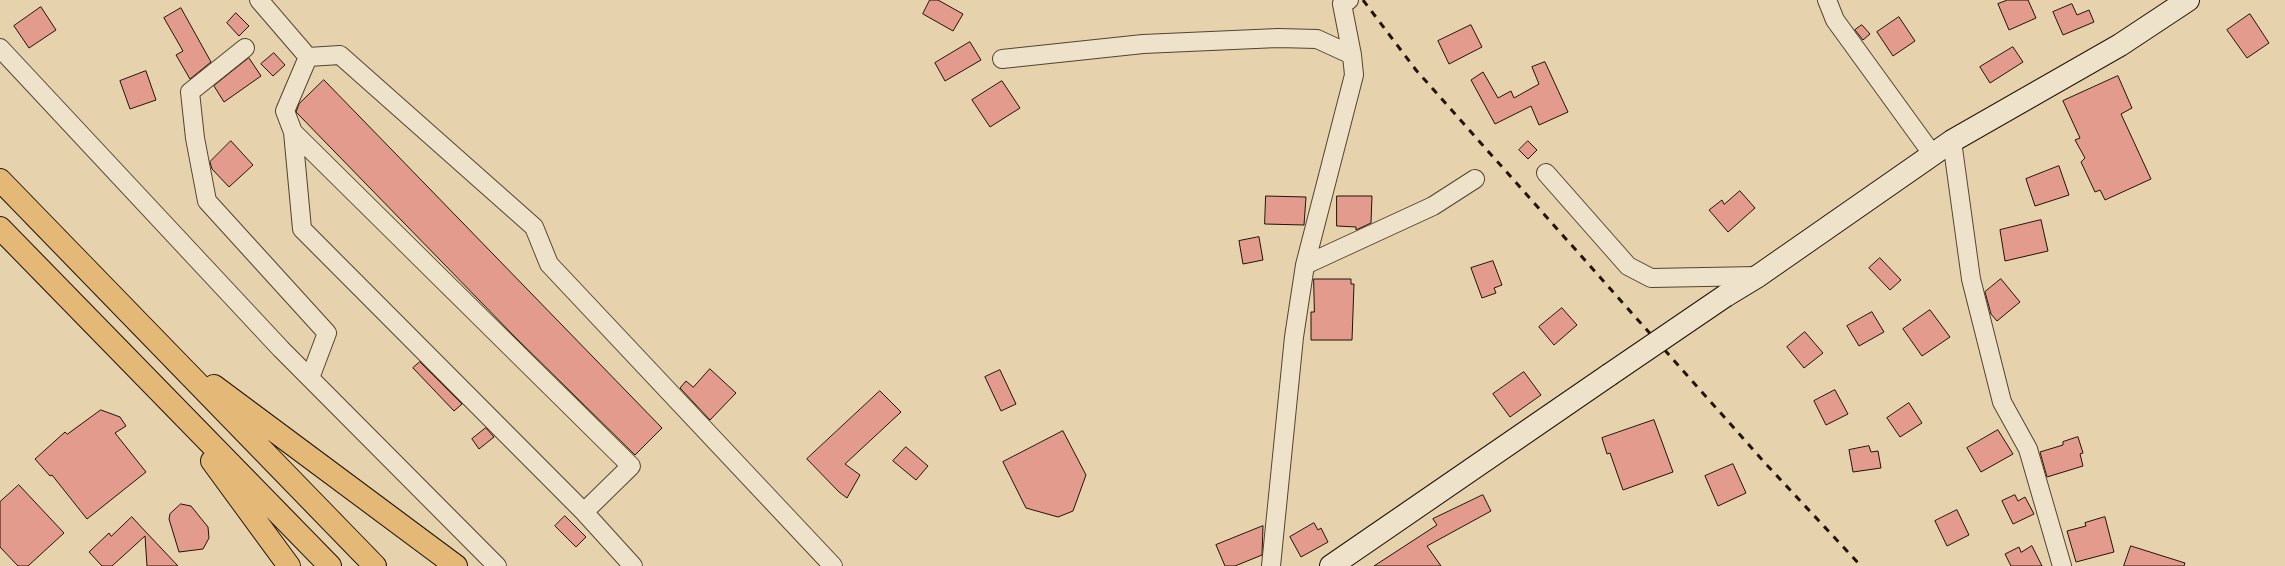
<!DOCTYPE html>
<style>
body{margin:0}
canvas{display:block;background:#e7d2ae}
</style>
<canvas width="2285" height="566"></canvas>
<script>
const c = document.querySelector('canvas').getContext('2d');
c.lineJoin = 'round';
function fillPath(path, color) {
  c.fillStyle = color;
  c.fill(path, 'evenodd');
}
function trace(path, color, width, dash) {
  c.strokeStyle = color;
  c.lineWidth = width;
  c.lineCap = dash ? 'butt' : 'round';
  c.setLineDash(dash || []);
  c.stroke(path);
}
const building = new Path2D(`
 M930 0H938L963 14 953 31 923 14Z
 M2008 0H2028L2036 18 2009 30 1998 4Z
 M2072 4 2077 15 2089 10 2094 22 2063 35 2053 12Z
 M41 7 56 30 29 48 14 26Z
 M181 8 211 62 190 79 176 55 183 51 164 18Z
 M236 13 249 26 239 36 227 23Z
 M2250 14 2269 43 2247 58 2227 30Z
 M1899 17 1915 41 1893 56 1877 32Z
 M1471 25 1482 47 1449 64 1438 41Z
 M1862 25 1870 34 1863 40 1855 30Z
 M970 42 981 60 945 81 935 63Z
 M2013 47 2023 62 1990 83 1980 67Z
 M274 53 285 65 273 76 261 64Z
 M249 58 261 76 224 102 214 86Z
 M1545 62 1568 112 1539 125 1531 106 1495 124 1471 80 1483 72 1498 98 1511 91 1514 98 1539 84 1532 67Z
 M146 71 156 100 130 109 120 81Z
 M2118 76 2132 108 2121 114 2151 179 2105 200 2100 190 2095 192 2081 162 2085 158 2075 140 2080 138 2063 101Z
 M324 80 662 428 635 455 515 337 296 112 299 104Z
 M1002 81 1020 108 990 127 972 100Z
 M231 141 253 165 229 187 212 169 210 162Z
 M1528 141 1537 150 1528 159 1519 150Z
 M2059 166 2069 195 2035 206 2026 179Z
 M1740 191 1755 208 1728 232 1709 210 1722 200 1724 204Z
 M1266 196 1306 197 1304 225 1265 224Z
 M1337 196H1372L1371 223 1356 230V227L1337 226Z
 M2041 220 2048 251 2005 261 2000 230Z
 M1259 237 1263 260 1243 264 1239 241Z
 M1880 258 1901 280 1890 290 1869 268Z
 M1493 261 1502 285 1494 288 1496 293 1482 298 1471 268Z
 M1314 279H1351V284H1354L1352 340H1311V312H1314Z
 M2001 279 2020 302 1997 321 1991 314 1985 292Z
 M1562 308 1577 325 1554 345 1539 327Z
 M1930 310 1950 337 1922 356 1903 329Z
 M1872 312 1884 332 1859 346 1847 326Z
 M1805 332 1823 353 1804 368 1787 347Z
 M420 362 462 404 454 411 413 368Z
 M710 369 736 393 710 420 680 388 686 381 693 387Z
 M1000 370 1016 404 1001 411 985 377Z
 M1524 372 1541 395 1510 417 1493 394Z
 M1835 390 1848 414 1826 425 1814 401Z
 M880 391 901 412 845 464 860 475 847 498 839 492 807 459Z
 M1909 403 1922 423 1900 437 1887 418Z
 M101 410 120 417 126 426 115 433 146 472 87 519 52 475 50 476 35 459 65 432 67 434Z
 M1654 420 1673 472 1623 490 1610 453 1607 454 1602 438Z
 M486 428 494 437 479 449 472 439Z
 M1998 430 2013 454 1981 472 1967 448Z
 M1063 431 1086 475 1073 511 1058 517 1026 508 1003 462Z
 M2078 437 2083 453 2080 454 2083 466 2047 477 2040 452 2063 445V442Z
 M1869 446 1871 452 1878 451 1881 468 1853 472 1849 450Z
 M906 447 928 466 916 480 893 461Z
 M1733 464 1746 493 1718 506 1705 476Z
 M19 485 64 533 28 566H18L0 547V502Z
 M1483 495 1491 511 1427 546 1441 566H1374L1437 525 1433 519Z
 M2015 495 2018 501 2025 497 2034 514 2013 524 2002 501Z
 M181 504 191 506 208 527 209 538 203 549 179 552 169 519 170 514Z
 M1957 510 1969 535 1947 546 1935 521Z
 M565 516 586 537 576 547 555 526Z
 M132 517 144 530 178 566H147L145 536 112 566H102L89 552 109 533 111 536Z
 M2105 517 2114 552 2076 562 2067 531 2086 526 2085 523Z
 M1314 523 1318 530 1321 528 1328 542 1301 557 1290 537Z
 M1263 526 1262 555 1235 566H1225L1216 545Z
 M2032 546 2042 566H2011L2005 554 2019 547 2021 552Z
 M2131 546 2185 563 2184 566H2124Z`);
fillPath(building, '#e39b8e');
trace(building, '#221405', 1);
const street = new Path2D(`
 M259 0 308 57 285 111 293 132 302 229 584 512 633 566
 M1827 0 1835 20 1933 155
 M0 48 281 349 497 566
 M245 48 190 92 195 138 207 201 327 333 310 378
 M308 57 340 55 534 227 549 264 833 566
 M1002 59 1143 44 1278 38 1317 39 1352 55
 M293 132 631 466 584 512
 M1952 141 1971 279 2002 402 2028 449 2062 566
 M1546 173 1628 266 1651 278 1758 276
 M1305 265 1433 206 1475 179
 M1271 566 1294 337 1305 265 1354 75 1352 55 1342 4 1349 0`);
const secondary = new Path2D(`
 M1725 296 1758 276 1952 141 2120 45 2188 0
 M1331 566 1609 375`);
const highway = new Path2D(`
 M0 180 375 566
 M0 228 330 566
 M214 386 456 566
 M212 461 289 566`);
trace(street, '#53442f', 20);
trace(secondary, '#221405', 24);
trace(highway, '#221405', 24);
trace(street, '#efe2ca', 18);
trace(secondary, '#efe2ca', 22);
trace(highway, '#e4b977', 22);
trace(new Path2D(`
 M1363 0 1416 70 1765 463 1861 566`), '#221405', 3, [7, 7]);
const secondaryBridge = new Path2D(`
 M1609 375 1725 296`);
trace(secondaryBridge, '#221405', 24, []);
trace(secondaryBridge, '#efe2ca', 22);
</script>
